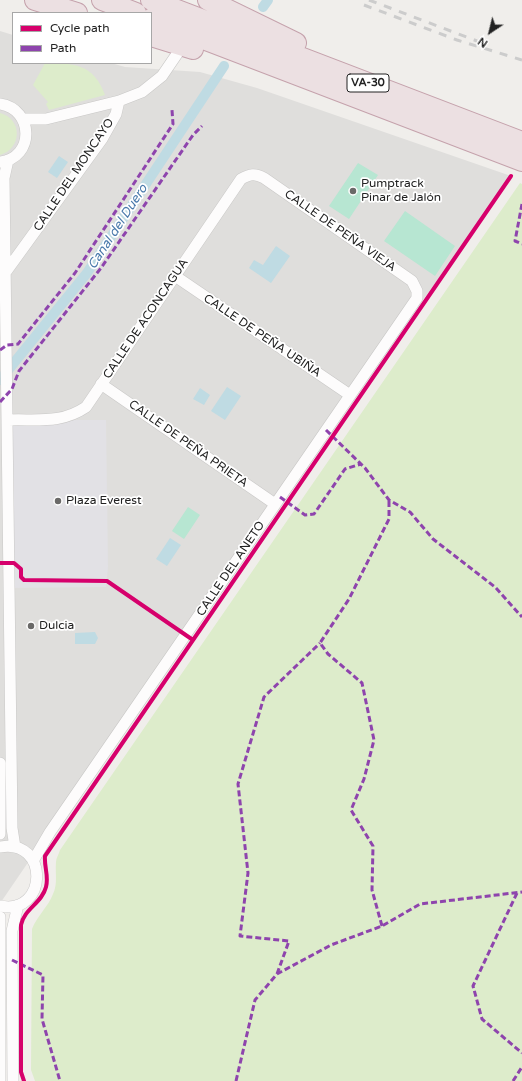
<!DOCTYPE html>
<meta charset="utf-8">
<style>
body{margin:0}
#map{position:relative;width:522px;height:1081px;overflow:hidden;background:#f0eeeb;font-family:"Varela Round",sans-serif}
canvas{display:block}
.legend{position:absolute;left:12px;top:12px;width:140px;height:52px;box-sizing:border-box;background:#fff;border:1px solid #a7a7a7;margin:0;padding:5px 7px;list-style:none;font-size:12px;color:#222}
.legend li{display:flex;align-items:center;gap:8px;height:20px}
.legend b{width:20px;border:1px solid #a7a7a7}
.north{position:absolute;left:470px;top:12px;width:40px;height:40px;-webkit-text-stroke:3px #fff;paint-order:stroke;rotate:215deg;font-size:11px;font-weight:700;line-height:16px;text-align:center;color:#222}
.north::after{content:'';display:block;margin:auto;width:14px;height:18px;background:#222;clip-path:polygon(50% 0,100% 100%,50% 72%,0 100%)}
</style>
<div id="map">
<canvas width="522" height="1081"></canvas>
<ul class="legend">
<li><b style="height:5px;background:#d6006c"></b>Cycle path</li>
<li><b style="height:5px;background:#8e44ad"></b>Path</li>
</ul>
<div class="north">N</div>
</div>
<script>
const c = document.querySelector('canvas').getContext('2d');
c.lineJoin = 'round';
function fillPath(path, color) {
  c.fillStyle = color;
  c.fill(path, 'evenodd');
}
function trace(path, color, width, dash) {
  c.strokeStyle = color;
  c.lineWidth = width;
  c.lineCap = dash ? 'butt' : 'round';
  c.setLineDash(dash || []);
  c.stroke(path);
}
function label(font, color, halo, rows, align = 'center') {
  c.font = font + ' "Varela Round",sans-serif';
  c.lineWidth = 3.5;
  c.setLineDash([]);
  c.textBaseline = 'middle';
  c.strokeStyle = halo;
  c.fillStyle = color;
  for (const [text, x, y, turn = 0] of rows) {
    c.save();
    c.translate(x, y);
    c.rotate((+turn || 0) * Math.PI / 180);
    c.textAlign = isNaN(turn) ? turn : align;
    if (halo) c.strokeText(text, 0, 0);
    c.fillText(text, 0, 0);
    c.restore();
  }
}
fillPath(new Path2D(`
 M0 31 13 35V63H111L125 67 200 72 257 88 511 176 436 282 273 504 1 902 2 1081H0Z`), '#dfdedc');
fillPath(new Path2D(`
 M45 63C74 63 94 64 105 95L49 110 46 104 48 102 33 85Z
 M0 113C23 119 22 149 0 155Z
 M520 183 522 184V1081H35L31 1070 32 929C37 916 48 907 53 894 58 884 55 873 56 862 56 858 59 854 60 850Z`), '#ddeccb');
fillPath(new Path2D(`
 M358 163 378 175 349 219 329 206Z
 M405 211 455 246 435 276 384 241Z
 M188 507 200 515 184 539 172 531Z`), '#b7e6d2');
fillPath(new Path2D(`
 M8 420H106L108 567 106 587 8 588Z`), '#e2e1e5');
fillPath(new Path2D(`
 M59 156 68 162 57 178 48 172Z
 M276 246 290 256 271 283 249 268 254 260 263 265Z
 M227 387 241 396 225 420 211 411Z
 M200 388 210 395 204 405 193 399Z
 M170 538 181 545 167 566 156 559Z
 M95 632 98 638 95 644H75V633Z`), '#bfdbe3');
trace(new Path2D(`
 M263 7 268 0
 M0 380 87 273 224 66`), '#bfdbe3', 10);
const street = new Path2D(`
 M0 104C34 109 35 158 0 162
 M23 119H46L119 101 142 92 162 76 177 54
 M8 160 4 178 12 828 15 847
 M5 273 102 139 116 114 119 101
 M175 276 350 395
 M101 384 275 504
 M8 420C38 419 61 424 86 407L241 179C250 174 255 173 264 178L412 281 417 291V298L50 832 33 861
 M0 763V834
 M0 847C50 838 48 916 0 906
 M0 917V1080
 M13 1081 12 931 18 905`);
const highway = new Path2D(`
 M35 0 77 13
 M102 0 136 13
 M151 0 522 142
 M208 0 296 43
 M151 19 522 161
 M151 36 193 49`);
trace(street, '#c9c8c7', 12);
trace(highway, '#c5a2ac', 22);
trace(street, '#fdfcfc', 11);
trace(highway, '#ece0e2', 20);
trace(new Path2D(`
 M369 0 477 41
 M364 5 457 40 522 60`), '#ccc', 3, [8, 8]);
trace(new Path2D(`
 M522 204 515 241 522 244
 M0 350 7 345 18 344 75 273 173 124 172 110
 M0 402 12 389 19 371 101 268 193 135 202 126
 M326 430 365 468 389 500 410 512 433 539 495 587 522 617
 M280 497 305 515 314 514 345 469 361 464
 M517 893 473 986 482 1019 522 1053
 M382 926 372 890 373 846 351 810 364 779 374 740 362 683 328 654 320 643 349 599 389 519V500
 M12 960 43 975 42 1019 60 1081
 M277 974 289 941 240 936 248 873 238 784 264 697 320 643
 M236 1081 255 1000 277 974 331 945 382 926 420 904 522 892
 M513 1081 522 1067`), '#8e44ad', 3, [6, 3]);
trace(new Path2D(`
 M0 563H14L21 569V577L24 580 107 581 193 640
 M24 1081 21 1072V925C24 909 42 903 46 887 49 876 44 867 45 856L511 176`), '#d6006c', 4);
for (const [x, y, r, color] of [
 [353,191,4,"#6a6968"],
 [58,501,4,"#6a6968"],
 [31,626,4,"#6a6968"]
]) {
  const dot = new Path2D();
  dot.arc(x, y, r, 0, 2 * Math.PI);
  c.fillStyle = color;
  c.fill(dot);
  trace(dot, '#fff', 1.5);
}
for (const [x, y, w] of [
 [368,83,42]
]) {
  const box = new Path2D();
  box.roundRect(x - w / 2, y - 9, w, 18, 3);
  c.fillStyle = '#fff';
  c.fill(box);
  trace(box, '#222', 1);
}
label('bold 11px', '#222', null, [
 ["VA-30",368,83]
]);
label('12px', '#222', '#fff', [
 ["CALLE DEL MONCAYO",74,175,-56],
 ["CALLE DE PEÑA VIEJA",340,231,35],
 ["CALLE DE ACONCAGUA",146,319,-56],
 ["CALLE DE PEÑA UBIÑA",262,336,34],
 ["CALLE DE PEÑA PRIETA",188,444,35],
 ["CALLE DEL ANETO",231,569,-56]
]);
label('12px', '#222', '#fff', [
 ["Pumptrack",361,184],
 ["Pinar de Jalón",361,198],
 ["Plaza Everest",66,501],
 ["Dulcia",39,626]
], 'left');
label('italic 13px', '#4a7aab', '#fff', [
 ["Canal del Duero",118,227,-57]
]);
</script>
